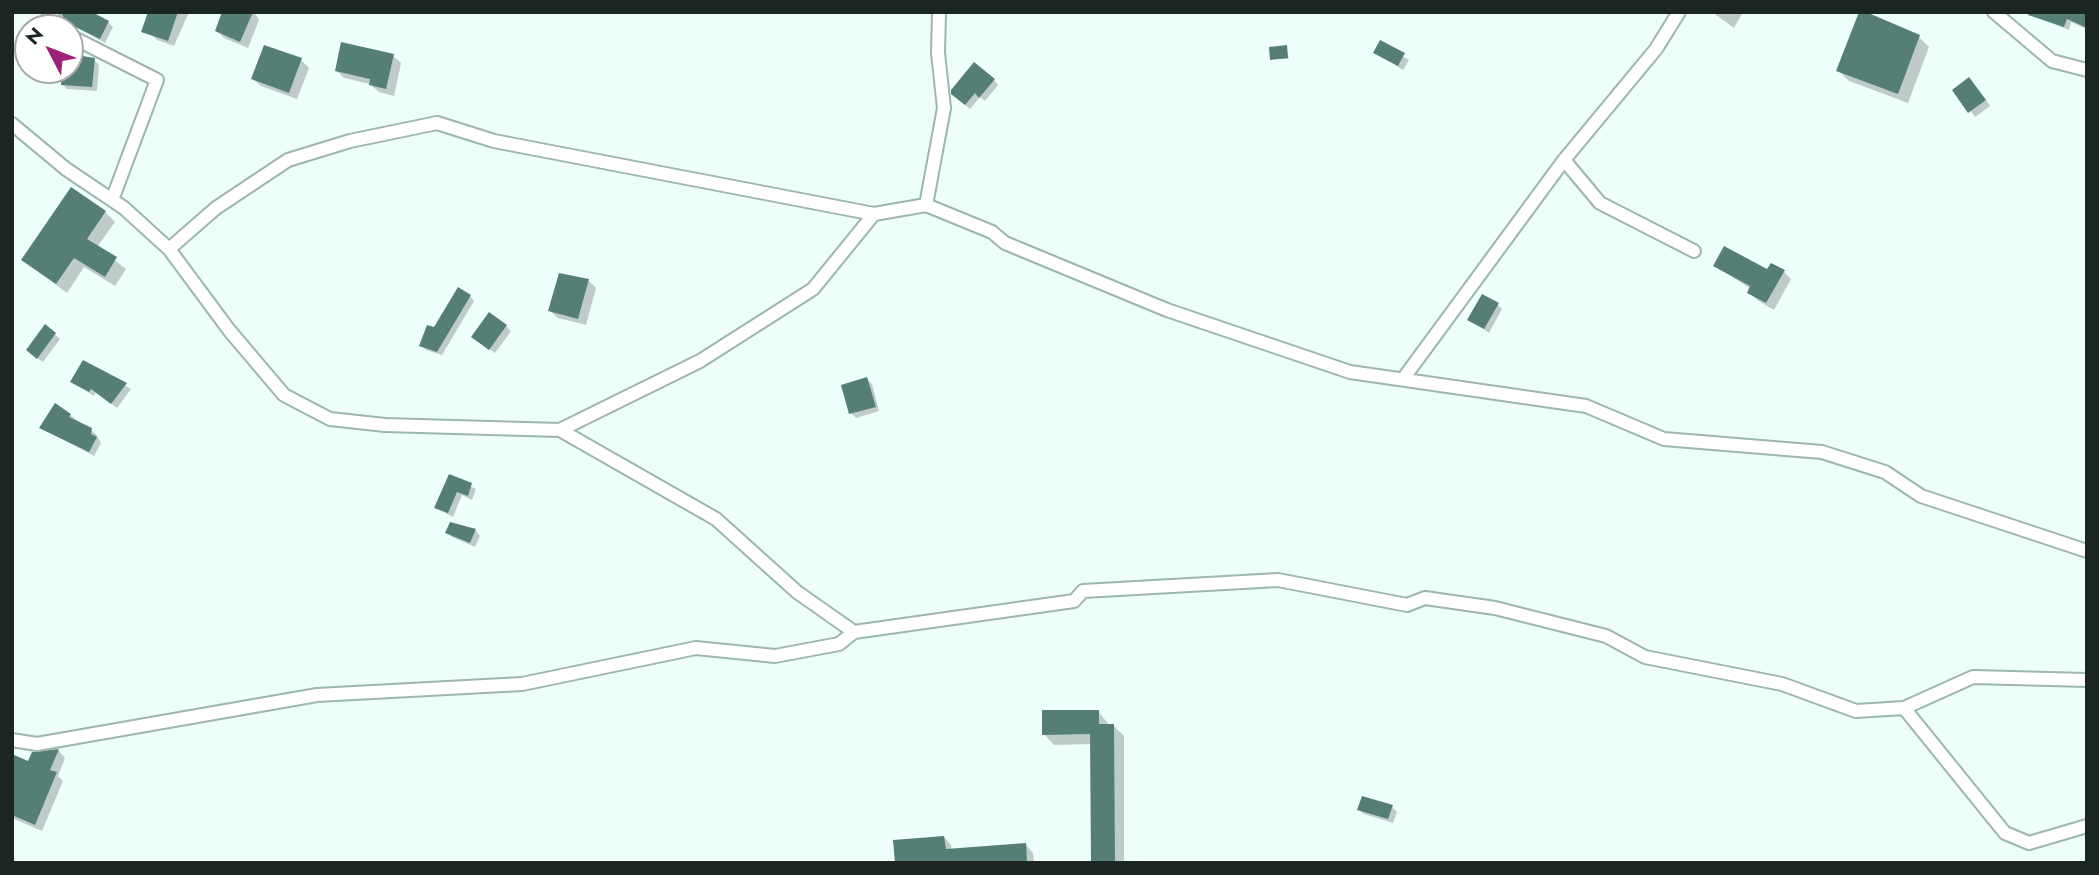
<!DOCTYPE html>
<style>
body{margin:0}
#map{position:relative;width:2099px;height:875px;overflow:hidden;background:#eefefa;font-family:Jost,sans-serif}
canvas{display:block}
.frame{position:absolute;inset:0;border:14px solid #1b2522;pointer-events:none}
.north{position:absolute;left:14px;top:14px;width:70px;height:70px;box-sizing:border-box;background:#fff;border:2px solid #a4a8a7;border-radius:50%;rotate:312deg;font-size:19px;font-weight:700;line-height:28px;text-align:center;color:#1b2522}
.north::after{content:'';display:block;margin:auto;width:24px;height:32px;background:#9e2279;clip-path:polygon(50% 0,100% 100%,50% 72%,0 100%)}
</style>
<div id="map">
<canvas width="2099" height="875"></canvas>
<div class="frame"></div>
<div class="north">N</div>
</div>
<script>
const c = document.querySelector('canvas').getContext('2d');
c.lineJoin = 'round';
function fillPath(path, color) {
  c.fillStyle = color;
  c.fill(path, 'evenodd');
}
function trace(path, color, width, dash) {
  c.strokeStyle = color;
  c.lineWidth = width;
  c.lineCap = dash ? 'butt' : 'round';
  c.setLineDash(dash || []);
  c.stroke(path);
}
fillPath(new Path2D(`
 M165 12H189L174 46 157 40 151 34Z
 M224 12H254L259 20 248 48 224 38 217 31Z
 M1712 12H1743L1734 28Z
 M2023 12H2087V29L2071 22 2069 30Z
 M68 22H108L113 27 105 43Z
 M1919 37 1929 47 1908 103 1849 81 1838 70Z
 M1381 42 1409 60 1403 70 1375 52Z
 M1286 46 1289 59H1272Z
 M265 47 301 60 309 68 297 99 261 86 253 79Z
 M70 56 94 60 99 65 97 91 67 89 62 84 63 70H70Z
 M393 56 401 63 394 96 379 92 370 84 344 78 337 71Z
 M994 80 998 85 985 101 980 97 970 109 958 99Z
 M1974 84 1990 106 1975 117 1954 90Z
 M105 212 115 222 97 247 126 269 115 286 84 267 67 293 23 260Z
 M1715 266 1783 271 1791 279 1774 310 1757 300 1749 292 1751 289Z
 M561 275 589 281 596 288 586 325 558 318 550 311Z
 M470 296 474 301 442 355 426 350 421 345Z
 M1498 305 1502 309 1489 333 1469 319Z
 M46 326 60 339 43 362 33 355Z
 M506 326 511 331 495 353 478 341Z
 M84 362 131 389 117 408 96 392 94 396 73 382Z
 M867 379 872 384 879 411 856 418 851 413Z
 M70 415 96 434 101 443 94 456 41 428Z
 M450 477 476 489 472 500 462 495 453 517 436 508Z
 M451 524 476 531 480 536 475 547 452 537 447 532Z
 M1098 711 1109 725H1113L1124 736V863H1092V744L1054 745 1044 734Z
 M59 751 65 758 58 776 63 781 42 831 12 818V756L29 763 33 754Z
 M1392 807 1397 812 1393 823 1364 814 1359 810Z
 M944 837 951 845 952 851 1026 845 1033 853 1034 863H897Z`), '#0003');
fillPath(new Path2D(`
 M60 12H92L109 21 100 39 67 23Z
 M148 12H178L168 41 141 32Z
 M222 12H253L240 42 215 31Z
 M1859 12H1866L1920 35 1898 94 1836 71Z
 M2029 12H2087V28L2067 19 2064 27 2028 15Z
 M1380 40 1405 53 1398 66 1373 53Z
 M341 42 394 54 386 89 369 85 370 79 335 71Z
 M264 45 302 58 289 93 251 79Z
 M1287 45 1288 58 1270 60 1269 47Z
 M70 54 95 58 92 87 61 85 62 70H70Z
 M974 62 995 79 979 98 975 93 965 105 951 94V90Z
 M1969 77 1986 100 1968 113 1952 90Z
 M71 187 106 211 87 239 117 257 105 277 74 258 56 284 21 260Z
 M1724 246 1767 269 1771 263 1785 270 1766 303 1747 293 1750 286 1713 266Z
 M559 273 589 279 578 319 548 311Z
 M458 287 471 295 437 352 419 346 427 325 434 327Z
 M1482 294 1499 303 1484 329 1467 320Z
 M489 312 507 325 489 350 471 337Z
 M45 324 56 333 37 359 26 350Z
 M83 360 127 383 111 404 91 389 89 392 70 382Z
 M867 377 876 407 849 414 841 385Z
 M55 403 71 414 69 417 92 428 91 434 97 437 89 452 39 428Z
 M449 474 472 483 468 496 457 492 448 513 434 508Z
 M450 522 476 529 470 543 445 533Z
 M1042 710H1099V724H1114L1115 863H1091L1090 734 1042 735Z
 M59 749 50 770 57 772 35 825 12 815V754L28 761 32 752Z
 M1362 796 1393 805 1388 819 1357 810Z
 M944 836 946 849 1026 843 1027 863H895L893 840Z`), '#557f76');
const minor = new Path2D(`
 M49 12 60 28
 M1994 12 2052 61 2087 70
 M70 36 157 80 112 200
 M12 124 66 169 124 208 169 249 229 330 284 395 330 419 385 425 560 430 716 519 797 592 854 632
 M1564 160 1600 203 1694 251
 M926 205 944 108 938 53 939 12
 M169 249 216 208 288 160 350 141 437 123 494 141 874 214 926 205 992 232 1005 243 1167 310 1350 372 1586 406 1664 439 1822 452 1885 472 1921 496 2087 551
 M1403 379 1564 160 1656 49 1679 12
 M560 430 700 361 813 289 874 214
 M1904 708 2005 833 2029 843 2087 826
 M12 740 37 744 317 695 522 684 696 648 775 656 839 644 854 632 1074 601 1083 591 1278 580 1407 605 1425 598 1495 608 1606 636 1645 657 1782 684 1856 711 1904 708 1973 677 2087 680`);
trace(minor, '#9cb6b0', 16);
trace(minor, '#fff', 12);
</script>
